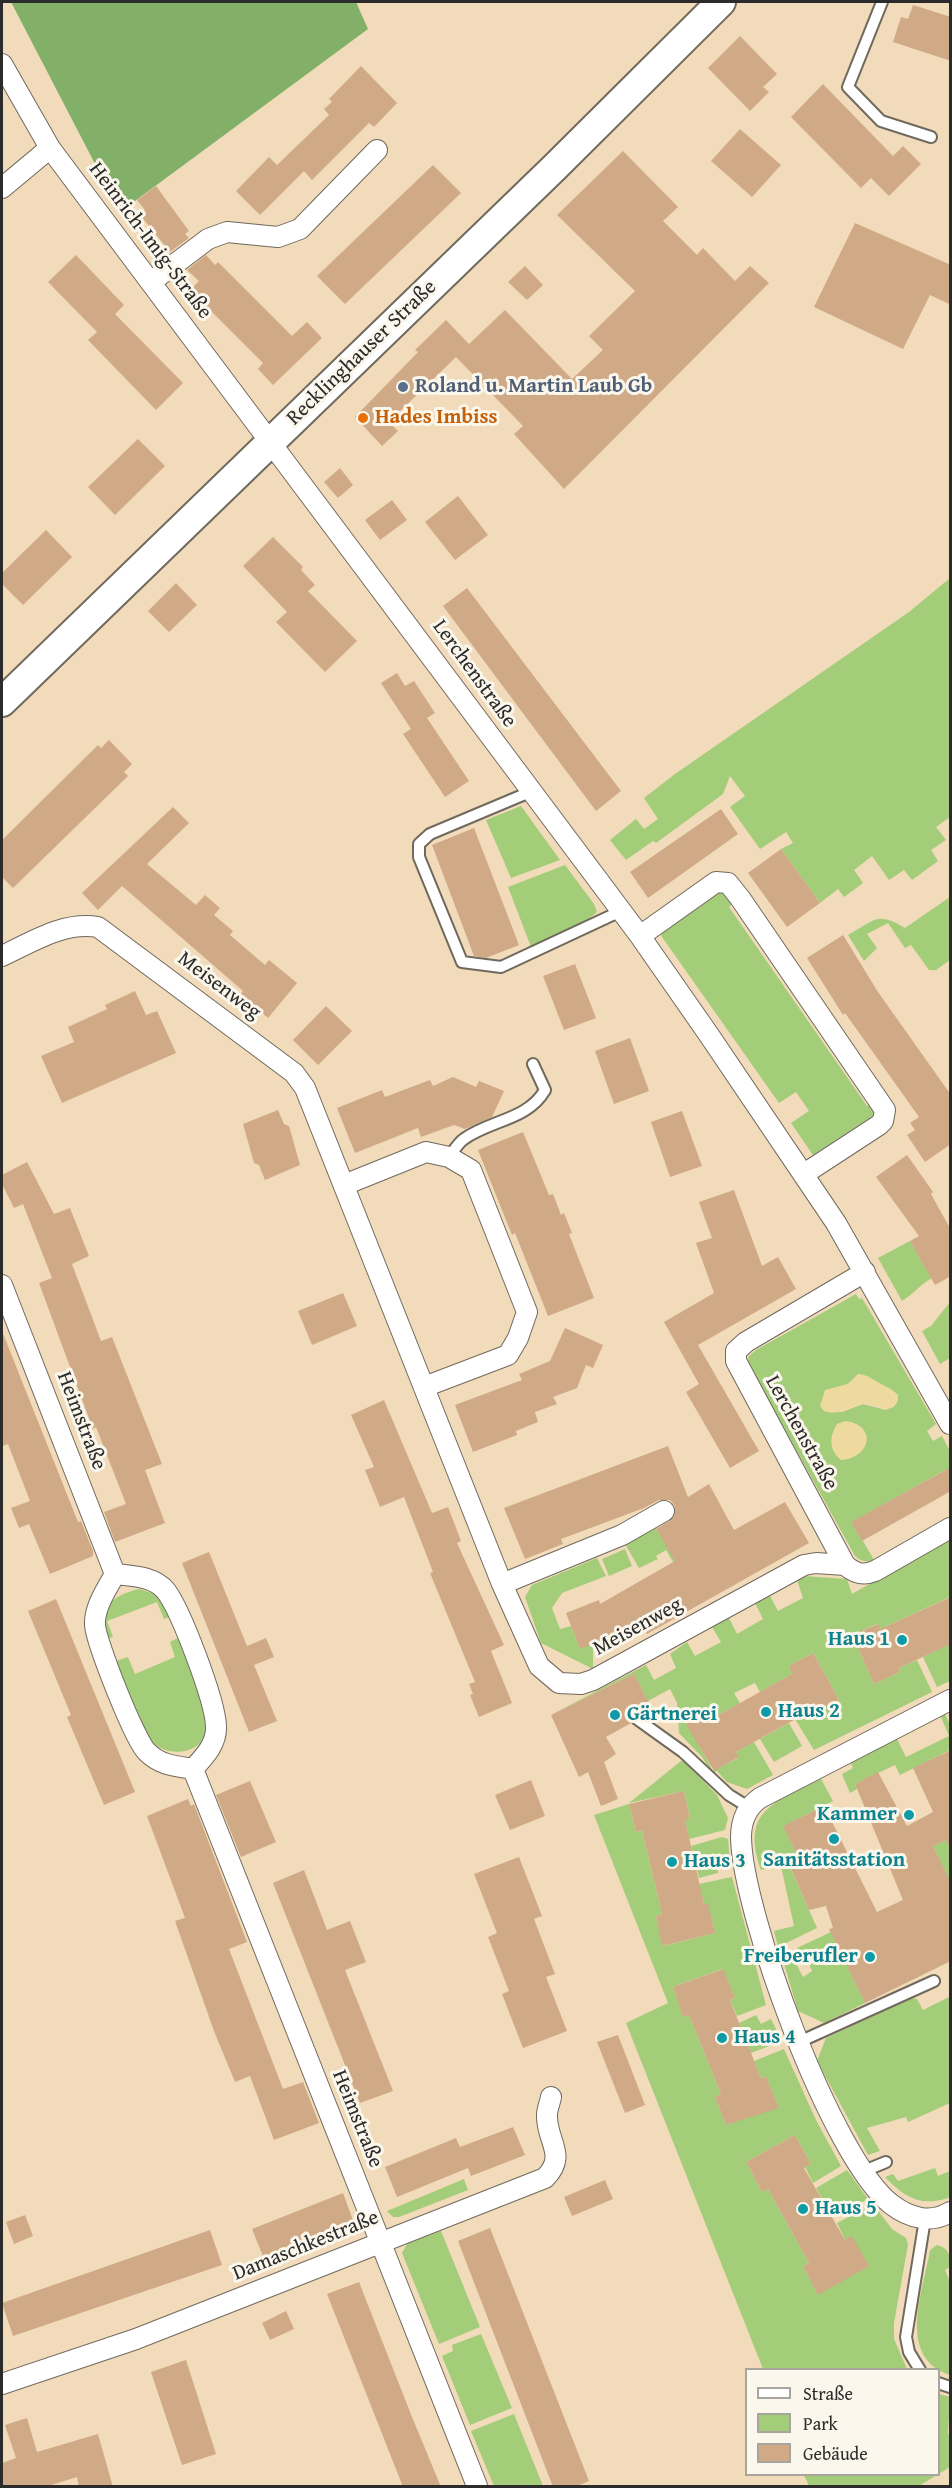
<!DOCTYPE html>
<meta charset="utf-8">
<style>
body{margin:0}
#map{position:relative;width:952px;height:2488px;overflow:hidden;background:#f1dbba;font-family:"Gentium Book Plus",serif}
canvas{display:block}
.frame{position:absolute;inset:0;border:3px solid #2b2b2b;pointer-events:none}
.legend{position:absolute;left:745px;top:2368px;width:195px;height:108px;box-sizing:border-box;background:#fbf7ec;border:2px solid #a8a59f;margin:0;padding:8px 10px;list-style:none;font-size:18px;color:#2b2b2b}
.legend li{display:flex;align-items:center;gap:12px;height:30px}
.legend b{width:30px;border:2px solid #a8a59f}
</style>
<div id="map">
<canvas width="952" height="2488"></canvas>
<div class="frame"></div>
<ul class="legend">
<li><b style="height:8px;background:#fff"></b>Straße</li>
<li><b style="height:16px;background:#a3cd79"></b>Park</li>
<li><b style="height:16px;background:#d0aa86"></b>Gebäude</li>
</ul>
</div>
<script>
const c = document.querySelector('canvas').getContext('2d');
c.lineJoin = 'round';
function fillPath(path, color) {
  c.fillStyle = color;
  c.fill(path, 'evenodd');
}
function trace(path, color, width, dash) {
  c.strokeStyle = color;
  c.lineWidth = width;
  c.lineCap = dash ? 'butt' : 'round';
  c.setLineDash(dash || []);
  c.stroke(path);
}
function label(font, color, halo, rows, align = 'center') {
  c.font = font + ' "Gentium Book Plus",serif';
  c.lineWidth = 6;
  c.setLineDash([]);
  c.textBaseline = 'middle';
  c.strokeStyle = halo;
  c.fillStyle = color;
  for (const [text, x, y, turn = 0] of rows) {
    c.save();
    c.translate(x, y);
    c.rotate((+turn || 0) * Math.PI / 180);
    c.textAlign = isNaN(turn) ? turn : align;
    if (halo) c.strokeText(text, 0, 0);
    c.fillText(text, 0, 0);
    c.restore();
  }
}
fillPath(new Path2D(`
 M950 578V817L936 827 946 840 931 850 938 861 912 880 904 870 889 880 872 856 854 870 863 883 844 897 838 889 820 903 781 849 793 843 786 832 760 849 730 807 745 796 730 776 723 794 656 843 653 841 626 860 610 840 636 819 644 829 658 819 644 798 675 774 909 612Z
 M521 806 560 860 511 878 486 820Z
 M565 865 594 904 597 912 582 924 531 947 508 887Z
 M716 893H727L736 901 729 907 867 1106 874 1102V1115L813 1155 791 1123 809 1111 796 1092 779 1103 662 937 661 933Z
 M950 897V960L936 970H929L911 945 905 948 888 923 867 934 877 948 864 961 848 935C875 920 877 911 905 928Z
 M910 1241 932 1278C918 1286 914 1294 902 1301L878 1258Z
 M856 1294 859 1299 862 1298 936 1424 927 1431 933 1441 942 1436 950 1451V1478L945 1470 852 1522 874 1560C867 1563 860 1561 855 1556L749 1365 748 1357 756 1350ZM858 1374 889 1388 898 1395 897 1403 886 1410 863 1404 842 1412H827L839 1387 848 1384Z
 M950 1302V1358L940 1364 922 1331 931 1326Z
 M682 1512 688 1587 666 1550 656 1556 658 1559 639 1568 625 1544 656 1528 663 1541 678 1533 670 1519Z
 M950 1538V1597L880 1629 877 1624 852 1635 874 1684 900 1672 899 1668 917 1660 932 1692 814 1750 795 1719 812 1710 815 1714 839 1700 813 1653 789 1666 792 1674 760 1692 755 1683 734 1693 740 1703 715 1717 711 1710 687 1723 713 1771 738 1758 736 1752 754 1742 773 1775 747 1789 727 1782 717 1771 712 1773 702 1757 679 1733 677 1703 670 1689 648 1701 634 1674 551 1715 646 1665 654 1680 676 1668 670 1654 687 1642 695 1656 721 1642 712 1627 729 1618 737 1634 763 1619 755 1603 770 1596 778 1611 803 1598 797 1580 804 1576 847 1579 852 1594Z
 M625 1549 632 1566 609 1576 602 1559Z
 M597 1558 606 1576 562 1593 552 1608 560 1629 571 1626 580 1649 593 1643V1669L541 1643 525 1597 532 1585Z
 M139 1589 158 1595 170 1617 164 1619 157 1602 107 1621 113 1637 109 1638C97 1608 110 1596 139 1589Z
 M178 1638C186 1660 205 1695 209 1716 215 1751 167 1766 146 1735L116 1661 128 1657 135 1674 175 1657 170 1642Z
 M950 1644V1681L937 1687 923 1657Z
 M945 1714 950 1725V1750L900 1775 895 1765 855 1784 857 1789 850 1793 842 1774 853 1768 850 1761 897 1739 906 1757 949 1736 941 1717Z
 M789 1723 802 1746 774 1762 760 1739Z
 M681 1761 685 1762 717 1795 728 1818 725 1830 689 1839 685 1820 690 1818 684 1791 629 1803Z
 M821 1779 833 1801 784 1826 796 1853 786 1858 817 1928 778 1947 774 1931 794 1926 781 1866 761 1870C740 1809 775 1803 821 1779Z
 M629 1804 636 1832 642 1830 662 1914 656 1916 663 1946 715 1933 708 1904H704L699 1884 732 1877 766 2005 737 2016 730 2000 735 1998 722 1969 673 1987 683 2016 689 2015 721 2094 715 2097 726 2125 778 2106 766 2077 761 2078 754 2061 784 2049 816 2120 841 2166 813 2183 805 2167 811 2164 795 2135 746 2162 762 2192 768 2189 809 2263 803 2266 818 2294 845 2240 837 2223 873 2204 892 2229 906 2238 908 2245 894 2323V2339L907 2369H763L626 2023 668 2003 594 1815Z
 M722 1837 728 1839 730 1863 717 1865 718 1873 699 1878 691 1846Z
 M950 1838V1883L933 1846Z
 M831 1932 865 2003 824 2023 798 2011 782 1957 790 1952 803 1977 812 1971 803 1950 798 1951 797 1948Z
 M949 1997 950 2103 908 2122 906 2117 867 2128 880 2151 868 2155 817 2061 826 2038 912 1998 917 1999 923 2010Z
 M756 2015 761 2024 771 2019 782 2041 751 2053 739 2023Z
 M935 2168 938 2176 950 2171V2196L948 2198C920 2207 904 2197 885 2177L893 2174 898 2181Z
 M847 2170 868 2199 832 2217 816 2188Z
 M464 2179 468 2190 399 2217H393L387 2211Z
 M441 2231 480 2327 439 2344 402 2253 407 2244Z
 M937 2245C949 2248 951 2256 950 2267L945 2270 950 2282V2375C896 2357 923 2292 930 2250Z
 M481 2334 512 2408 470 2425 442 2356 453 2351 452 2345Z
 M939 2394 950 2397 948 2434 950 2435V2467L919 2486H809L804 2475 938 2474Z
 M514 2414 543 2486H494L471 2431Z`), '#a3cd79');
fillPath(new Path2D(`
 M11 2H356L368 29 120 212Z`), '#82b069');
fillPath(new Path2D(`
 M859 1374 867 1376 895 1392 898 1400 894 1407C883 1412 877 1404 866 1404 851 1404 840 1417 824 1411L820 1406 825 1390 848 1384Z
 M845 1421C878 1425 871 1458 841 1460 829 1450 829 1437 837 1424Z`), '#eeda9e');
fillPath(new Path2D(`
 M913 5 951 17V61L893 42 901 17 908 19Z
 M740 36 777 74 763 87 769 92 750 111 708 68Z
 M361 66 397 103 374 127 369 123 312 180 304 171 260 215 236 191 269 157 277 165 329 115 324 109 332 102 329 99Z
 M823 84 893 156 903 146 921 164 889 196 871 178 861 188 791 117Z
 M740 129 781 165 752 197 711 161Z
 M623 151 678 207 663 221 697 255 703 248 735 281 750 266 769 283 564 489 514 434 523 426 456 357 389 422 398 431 382 446 355 417 418 352 415 350 446 320 469 344 505 310 572 379 603 350 589 336 635 291 557 215Z
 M433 165 461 193 345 304 317 276Z
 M156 186 189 231 185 234 189 238 170 252 140 215 145 210 137 200Z
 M855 223 951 265V305L930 295 903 349 814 307Z
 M76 255 124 305 115 314 183 383 156 410 88 340 97 332 48 282Z
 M206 255 215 265 218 262 292 336 307 322 322 338 273 385 258 369 263 363 190 290 199 281 187 270Z
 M525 266 543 285 527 300 508 282Z
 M138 439 165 466 115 515 88 487Z
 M340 468 353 485 338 498 324 482Z
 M458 496 488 535 455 560 425 522Z
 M392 500 407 520 380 540 365 520Z
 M46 530 72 557 23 605 2 584V573Z
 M273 537 303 567 301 570 315 585 308 591 357 641 325 672 276 622 287 612 243 566Z
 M176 583 197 605 169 632 148 611Z
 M467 588 621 791 596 811 443 606Z
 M397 673 405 686 414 681 435 713 427 718 469 781 445 797 403 734 411 729 381 683Z
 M109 740 132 764 124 772 128 776 13 888 2 877V840L98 745 101 748Z
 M173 807 189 823 147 864 196 905 205 895 220 908 214 915 233 931 230 935 265 965 269 960 297 983 268 1018 240 995 243 991 122 886 98 910 82 893Z
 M721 809 738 834 648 898 630 872Z
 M474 828 519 945 486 958 474 956 432 845Z
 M781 849 820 903 787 927 748 873Z
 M843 935 878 992 951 1095V1144L925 1162 907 1135 915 1130 910 1123 919 1117 845 1013 843 1015 807 958Z
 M575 964 596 1018 564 1030 543 976Z
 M135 991 146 1015 157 1011 176 1053 62 1103 41 1056 74 1042 68 1027 107 1009 105 1005Z
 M326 1006 352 1031 318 1065 293 1040Z
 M630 1038 649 1091 614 1104 595 1051Z
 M453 1077 476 1087 479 1081 504 1091 492 1117 465 1129 454 1125 421 1137 418 1128 355 1153 337 1108 382 1090 385 1097 430 1080 433 1086Z
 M278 1110 284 1124 289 1126 300 1165 265 1180 259 1165 254 1163 243 1124Z
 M682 1111 702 1166 670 1177 651 1122Z
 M523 1132 549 1195 553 1194 561 1215 564 1213 572 1233 569 1234 594 1298 548 1316 515 1233 512 1235 478 1150Z
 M907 1155 933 1192 931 1194 951 1230V1276L935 1285 910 1241 919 1236 876 1177Z
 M27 1162 54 1214 70 1208 89 1256 72 1264 101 1341 112 1337 162 1464 145 1470 165 1523 115 1542 104 1512 126 1504 96 1427 93 1429 39 1283 52 1278 23 1204 14 1208 2 1184V1175Z
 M734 1190 762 1266 778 1257 796 1289 698 1345 759 1451 730 1468 686 1392 699 1384 664 1322 714 1293 696 1243 712 1238 699 1202Z
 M343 1293 357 1326 312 1345 298 1311Z
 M565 1328 603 1345 593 1368 586 1365 577 1388 553 1397 557 1404 535 1412 538 1422 516 1431 517 1435 473 1452 455 1405 522 1380 519 1374 550 1361Z
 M2 1331 78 1522 81 1521 93 1551V1556L50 1574 29 1524 19 1528 11 1508 30 1501 8 1444 2 1446Z
 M384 1400 432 1513 448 1507 461 1541 457 1543 504 1645 491 1651 512 1703 479 1717 470 1695 473 1694 469 1684 475 1682 430 1573 433 1572 404 1497 380 1507 365 1470 374 1467 351 1415Z
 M668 1446 688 1497 709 1484 734 1530 785 1502 809 1543 647 1634 642 1625 580 1649 566 1613 599 1600 600 1604 675 1561 656 1529 674 1518 675 1506 670 1500H659L644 1508 561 1539 563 1544 525 1559 504 1508Z
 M951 1467V1491L862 1541 851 1522Z
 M209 1552 247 1646 266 1638 274 1657 254 1665 277 1721 249 1732 182 1563Z
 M951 1597V1644L899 1668 900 1672 874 1684 852 1635 878 1624 880 1629Z
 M56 1599 135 1792 104 1805 67 1717 71 1715 28 1611Z
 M813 1653 839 1700 815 1714 812 1710 736 1752 739 1757 714 1771 686 1724 711 1710 715 1717 792 1674 789 1666Z
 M634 1674 653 1710 644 1715 633 1712 630 1718 631 1723 606 1737 616 1754 604 1762 618 1799 601 1806 588 1772 579 1777 551 1715Z
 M951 1750V1850L946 1840 933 1846 951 1883V1961L865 2003 829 1929 833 1928 826 1906 809 1910 786 1857 796 1853 783 1826 824 1806 877 1912 903 1900 855 1784 878 1772 907 1826 933 1812 913 1768Z
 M531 1780 545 1816 510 1830 495 1795Z
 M250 1781 276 1842 241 1857 216 1795Z
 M684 1791 690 1819 685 1820 690 1842 704 1904 708 1903 715 1933 662 1946 656 1916 662 1914 642 1830 636 1832 629 1804Z
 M188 1799 191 1806 194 1804 247 1942 229 1949 283 2089 303 2082 319 2123 274 2140 250 2076 235 2082 214 2031 175 1921 185 1918 147 1816Z
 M519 1857 542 1916 534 1919 555 1974 546 1977 567 2031 523 2048 502 1994 509 1991 488 1937 497 1933 474 1874Z
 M304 1870 327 1930 350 1921 366 1962 345 1970 393 2091 360 2103 273 1883Z
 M723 1969 735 1998 730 2000 761 2078 766 2077 779 2108 726 2125 715 2097 721 2094 689 2015 683 2017 673 1987Z
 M618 2035 645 2105 625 2113 597 2042Z
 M513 2127 525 2155 471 2176 468 2168 397 2197 385 2167 456 2138 460 2147Z
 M795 2135 811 2164 804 2168 845 2240 852 2236 869 2266 818 2295 803 2266 809 2263 768 2189 762 2192 746 2162Z
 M605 2180 613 2199 572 2216 564 2197Z
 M343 2193 355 2226 265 2261 252 2229Z
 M25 2215 33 2236 14 2244 6 2222Z
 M490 2228 589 2481 575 2487H553L458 2241Z
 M210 2230 222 2265 13 2336 2 2303Z
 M359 2282 412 2417 441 2487H403L327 2294Z
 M286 2311 294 2329 270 2340 262 2323Z
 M186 2360 216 2454 182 2465 151 2372Z
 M27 2418 37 2452 98 2434 113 2487H79L77 2477 45 2487H2V2463L16 2458 5 2425Z`), '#d0aa86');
const service = new Path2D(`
 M882 2 848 87 881 121 931 137
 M530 792 430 834 419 844V857L462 962 501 967 621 911
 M449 1157C453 1152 458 1143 464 1139 490 1120 528 1120 545 1090L533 1064
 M637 1719 683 1752 729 1795 750 1808
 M799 2042 934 1981
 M864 2171 886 2162
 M920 2370 909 2352 906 2337 925 2219
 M938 2383 950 2387`);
const minor = new Path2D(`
 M2 64 50 148 640 936 709 1035 836 1223 950 1424
 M2 188 50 148
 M151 282 208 239 227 232 278 237 300 229 377 150
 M640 936 716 882 728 883 740 898 885 1110 883 1121 879 1125 804 1174
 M2 956C32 942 64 921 98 927L294 1073 305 1088 502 1584 539 1666 559 1683 581 1684 593 1680 804 1565 816 1563 845 1565
 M344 1185 426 1152 449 1157 471 1170 527 1312 518 1338 508 1355 424 1387
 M865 1272 746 1342 736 1351V1361L845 1565C854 1573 863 1576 875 1571L950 1528
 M2 1285 115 1574
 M115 1574C132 1576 154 1576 166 1591 181 1611 215 1700 216 1726 217 1744 204 1757 193 1769
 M115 1574C107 1589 94 1607 95 1625 96 1642 135 1741 147 1752 160 1765 174 1766 193 1769
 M502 1584 622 1535 664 1511
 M950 1700 760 1798C747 1807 741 1821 741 1837 742 1913 832 2158 891 2204 909 2218 931 2224 950 2212
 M193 1769 477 2486
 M2 2384 136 2339 545 2178C568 2155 546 2141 547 2115 547 2109 550 2103 551 2097`);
const secondary = new Path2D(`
 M2 702 554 168 721 2`);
trace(service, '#70695d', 14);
trace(minor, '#70695d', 22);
trace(secondary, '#70695d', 32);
trace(service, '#fff', 10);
trace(minor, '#fff', 20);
trace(secondary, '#fff', 28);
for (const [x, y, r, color] of [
 [403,387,6,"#5c6f8a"],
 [363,418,6,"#e8710a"],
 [902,1640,6,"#0f9aa8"],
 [766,1712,6,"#0f9aa8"],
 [615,1715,6,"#0f9aa8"],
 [909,1815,6,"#0f9aa8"],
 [834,1839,6,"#0f9aa8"],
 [672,1862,6,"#0f9aa8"],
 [870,1957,6,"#0f9aa8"],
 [722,2038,6,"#0f9aa8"],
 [803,2209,6,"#0f9aa8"]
]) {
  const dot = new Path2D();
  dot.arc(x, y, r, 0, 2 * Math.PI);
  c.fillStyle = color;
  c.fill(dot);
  trace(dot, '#fbf7ec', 2);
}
label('21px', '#2b2b2b', '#fbf7ec', [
 ["Heinrich-Imig-Straße",150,241,53],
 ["Recklinghauser Straße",362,353,-44],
 ["Lerchenstraße",474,674,54],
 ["Meisenweg",219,986,37],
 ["Heimstraße",81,1421,69],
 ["Lerchenstraße",801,1433,61],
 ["Meisenweg",638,1627,-29],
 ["Heimstraße",357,2119,68],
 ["Damaschkestraße",306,2246,-22]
]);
label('bold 21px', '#4e5e75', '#fbf7ec', [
 ["Roland u. Martin Laub Gb",415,387]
], 'left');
label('bold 21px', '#c56008', '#fbf7ec', [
 ["Hades Imbiss",375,418]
], 'left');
label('bold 21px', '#0d838f', '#fbf7ec', [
 ["Haus 1",890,1640,"right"],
 ["Haus 2",778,1712],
 ["Gärtnerei",627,1715],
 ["Kammer",897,1815,"right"],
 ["Sanitätsstation",834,1861,"center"],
 ["Haus 3",684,1862],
 ["Freiberufler",858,1957,"right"],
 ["Haus 4",734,2038],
 ["Haus 5",815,2209]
], 'left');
</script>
